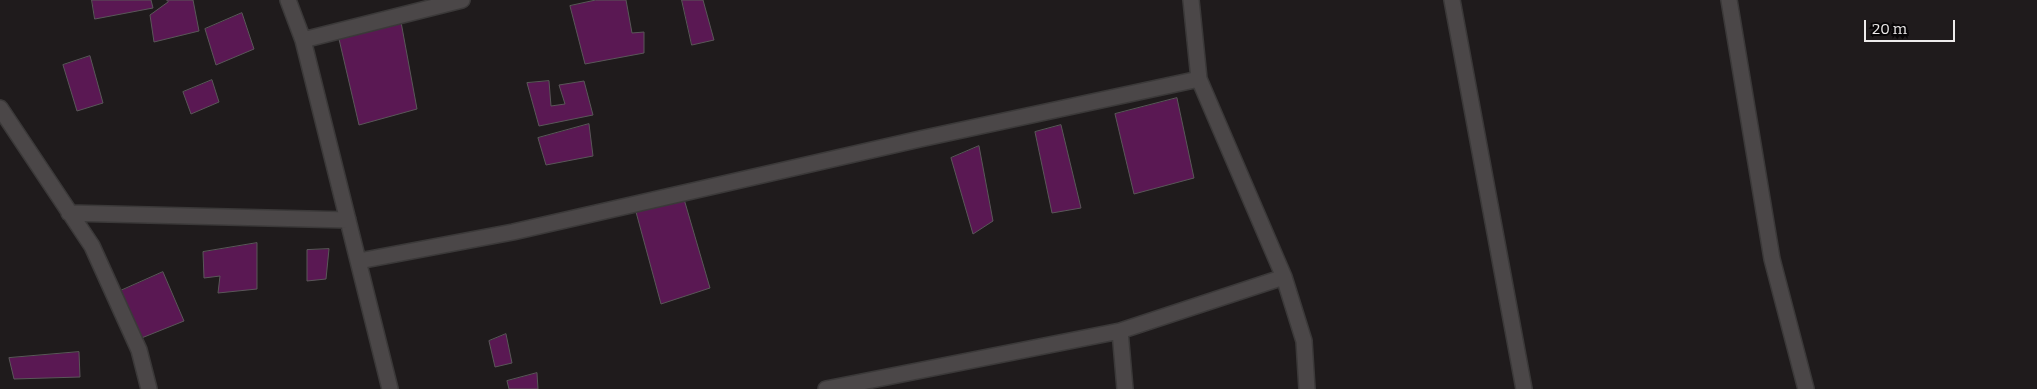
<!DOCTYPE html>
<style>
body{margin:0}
#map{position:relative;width:2037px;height:389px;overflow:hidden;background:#1f1b1c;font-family:Bitter,serif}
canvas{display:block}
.scale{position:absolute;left:1864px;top:20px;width:91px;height:22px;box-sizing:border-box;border:2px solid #eeecec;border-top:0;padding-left:6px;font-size:15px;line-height:18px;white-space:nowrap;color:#eeecec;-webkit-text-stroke:4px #080607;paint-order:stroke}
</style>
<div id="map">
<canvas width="2037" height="389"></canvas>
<div class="scale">20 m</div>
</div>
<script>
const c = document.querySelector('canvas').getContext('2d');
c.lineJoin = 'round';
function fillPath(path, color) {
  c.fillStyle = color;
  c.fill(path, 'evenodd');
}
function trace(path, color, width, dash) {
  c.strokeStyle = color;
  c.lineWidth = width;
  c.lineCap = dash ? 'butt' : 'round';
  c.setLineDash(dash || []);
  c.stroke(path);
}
const building = new Path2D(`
 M92 0H151L153 8 95 19Z
 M167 0H193L199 31 154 42 150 15 168 2Z
 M596 0H626L632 33 644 32V53L585 64 570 6Z
 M682 0H703L714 40 692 45Z
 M242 13 254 49 216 65 205 29Z
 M401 22 417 109 359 125 339 39Z
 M90 56 103 103 77 111 63 65Z
 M212 80 219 102 191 114 183 92Z
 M549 81 551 106 565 104 559 85 584 81 593 115 539 126 527 83Z
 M1177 98 1194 178 1134 194 1115 114Z
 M589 124 593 156 546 165 538 138Z
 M1061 125 1081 208 1052 213 1035 132Z
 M979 146 993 221 973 234 951 158Z
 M684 199 710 288 661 304 636 212Z
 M257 243V289L218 293 220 276 204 278 203 252Z
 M329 249 326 279 307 281V250Z
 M163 272 184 321 139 339 118 292Z
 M506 334 512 363 495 367 489 341Z
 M79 352 80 377 14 379 9 358Z
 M537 373 538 389H509L507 381Z`);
fillPath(building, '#5a1853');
trace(building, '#5a5759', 1);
const minor = new Path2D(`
 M288 0 303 40 390 389
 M1191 0 1199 79 1284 277 1304 341 1307 389
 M1452 0 1524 389
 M1729 0 1772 259 1806 389
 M303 40 462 0
 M0 108 92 246 139 350 149 389
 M69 213 348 220
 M359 261 513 232 920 139 1199 79
 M1120 331 1284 277
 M826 389 1120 331 1125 389`);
trace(minor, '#3b3939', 18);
trace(minor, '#4b4748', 15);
</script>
